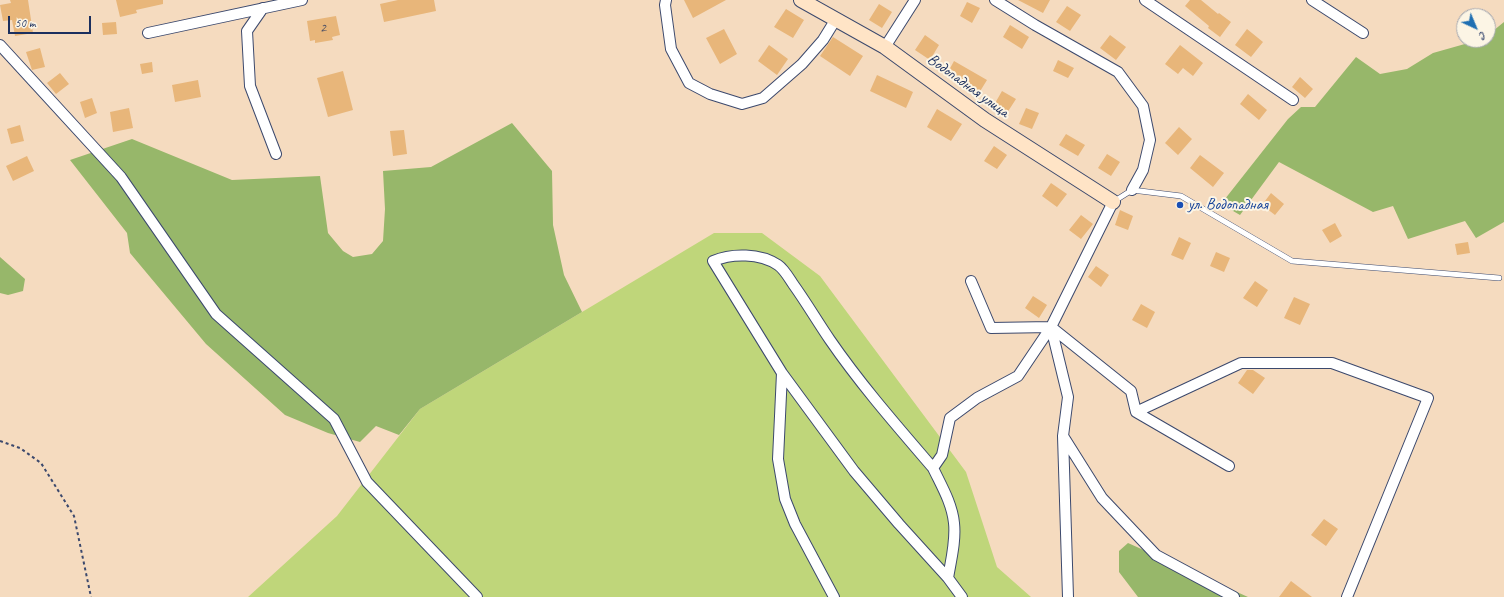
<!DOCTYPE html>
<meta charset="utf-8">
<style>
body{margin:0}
#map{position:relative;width:1504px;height:597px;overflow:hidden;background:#f5dbbf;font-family:Caveat,sans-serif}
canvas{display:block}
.north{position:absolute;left:1456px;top:8px;width:40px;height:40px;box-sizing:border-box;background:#fcf5e5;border:1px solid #a2a6af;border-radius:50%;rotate:136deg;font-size:11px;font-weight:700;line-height:16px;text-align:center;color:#1b2f5e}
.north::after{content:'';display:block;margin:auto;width:14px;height:18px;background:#1f6fb2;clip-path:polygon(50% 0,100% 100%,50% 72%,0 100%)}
.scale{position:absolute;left:8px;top:16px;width:83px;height:18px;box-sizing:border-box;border:2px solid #1b2f5e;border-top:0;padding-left:5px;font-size:12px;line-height:14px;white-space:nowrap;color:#1b2f5e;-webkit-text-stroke:3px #fcf5e5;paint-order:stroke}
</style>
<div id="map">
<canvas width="1504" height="597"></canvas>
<div class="north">С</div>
<div class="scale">50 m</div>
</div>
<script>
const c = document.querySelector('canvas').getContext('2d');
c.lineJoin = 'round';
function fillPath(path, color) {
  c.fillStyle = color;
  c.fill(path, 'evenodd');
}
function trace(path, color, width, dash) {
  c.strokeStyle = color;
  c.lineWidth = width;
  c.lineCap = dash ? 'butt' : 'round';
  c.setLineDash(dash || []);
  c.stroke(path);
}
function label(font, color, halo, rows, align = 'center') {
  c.font = font + ' Caveat,sans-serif';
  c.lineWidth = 4;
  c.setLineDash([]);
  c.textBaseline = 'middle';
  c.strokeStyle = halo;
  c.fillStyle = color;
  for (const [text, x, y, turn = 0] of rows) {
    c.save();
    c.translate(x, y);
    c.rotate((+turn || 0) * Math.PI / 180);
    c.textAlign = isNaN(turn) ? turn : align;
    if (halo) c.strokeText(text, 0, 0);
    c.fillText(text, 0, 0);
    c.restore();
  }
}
fillPath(new Path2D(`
 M714 233H762L820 276 966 472 997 567 1031 597H248L337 516 420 409Z`), '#bfd67a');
fillPath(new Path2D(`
 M1504 22V222L1476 238 1465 221 1408 239 1393 206 1373 212 1279 162 1240 215 1221 204 1288 119 1301 107H1315L1356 57 1380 74 1407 69 1433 53 1479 40H1488V35Z
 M512 123 552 171 553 225 564 275 582 312 420 409 399 435 376 426 360 442 328 433 285 415 206 344 130 253 127 233 70 160 132 139 232 180 320 176 328 233 343 251 353 257 372 254 383 241 385 209 383 171 431 167Z
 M0 257 25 279 23 291 8 295 0 293Z
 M1128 543 1248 597H1138L1119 572V551Z`), '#97b76a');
fillPath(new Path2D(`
 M10 0H28L33 33 15 36 12 20 3 21 0 5 11 3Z
 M116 0H163V4L136 10 137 13 120 17Z
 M398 0H434L436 11 384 22 380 4Z
 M684 0H726L693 18Z
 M1018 0H1050L1043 13Z
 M1190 0H1201L1218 14 1219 13 1231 22 1220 37 1208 28 1209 26 1185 6Z
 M967 2 980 8 972 23 960 16Z
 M879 4 892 12 882 28 869 20Z
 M1067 6 1081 15 1070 31 1056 22Z
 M786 9 804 20 793 38 774 27Z
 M336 16 340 35 332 37 333 40 315 43V40L310 41 307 21Z
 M116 22 117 34 103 35 102 23Z
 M1010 25 1029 37 1022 49 1003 37Z
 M724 29 737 54 720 64 706 38Z
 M1247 29 1263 42 1251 57 1235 45Z
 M925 35 939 45 930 60 915 50Z
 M1110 35 1126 47 1116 60 1100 48Z
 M833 37 863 56 850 76 820 56Z
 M769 45 788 59 777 75 758 61Z
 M1180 45 1203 63 1193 76 1183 68 1178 74 1165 64Z
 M40 48 45 67 32 70 26 52Z
 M1058 60 1074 68 1068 78 1053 71Z
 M954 61 987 80 979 93 947 74Z
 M152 62 153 72 142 74 140 64Z
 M343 71 353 110 328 117 317 78Z
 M60 73 69 84 56 94 47 83Z
 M877 75 913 92 906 108 870 91Z
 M1300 77 1313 89 1305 98 1292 87Z
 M198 80 201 97 175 102 172 85Z
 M1002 91 1016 99 1007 113 994 105Z
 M1248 94 1267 110 1259 120 1240 104Z
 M92 98 97 113 85 118 80 102Z
 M129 108 133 128 113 132 110 112Z
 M1026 108 1039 113 1032 129 1019 124Z
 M937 109 962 124 951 141 927 127Z
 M20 125 24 141 11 144 7 129Z
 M1179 127 1192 139 1178 155 1165 143Z
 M404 130 407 154 393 156 390 131Z
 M1066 134 1085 145 1078 156 1059 145Z
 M994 146 1007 155 997 169 984 161Z
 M1107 154 1120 162 1111 176 1098 168Z
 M1200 155 1224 173 1213 187 1190 168Z
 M27 156 34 171 13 181 6 166Z
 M1051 183 1067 194 1057 207 1042 196Z
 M1271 193 1284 204 1275 215 1262 205Z
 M1120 210 1133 216 1128 230 1115 225Z
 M1081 215 1093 224 1081 239 1069 230Z
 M1335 223 1342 236 1330 243 1322 230Z
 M1179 237 1191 243 1183 260 1171 255Z
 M1468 242 1470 253 1457 255 1455 244Z
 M1216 252 1230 258 1224 272 1210 266Z
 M1096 266 1109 275 1101 287 1088 277Z
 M1255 281 1268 290 1257 307 1243 298Z
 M1033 296 1047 305 1039 318 1025 308Z
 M1294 297 1310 304 1300 325 1284 318Z
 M1141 304 1155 312 1147 328 1132 320Z
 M1247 370H1253L1265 378 1253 394 1238 383Z
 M1324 519 1338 529 1326 546 1311 535Z
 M1291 581 1312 597H1279Z`), '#e8b67a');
const lane = new Path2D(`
 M1113 202 1132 190 1181 196 1292 261 1499 278`);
const street = new Path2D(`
 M666 0 665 5 671 49 689 83 710 94 742 104 763 98 802 64 823 40 836 19
 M995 0 1035 25 1118 72 1143 106 1150 140 1143 170 1132 190
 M1145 0 1293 100
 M1312 0 1363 33
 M263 8 247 31 250 86 276 154
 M148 33 302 0
 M0 45 121 177 216 314 334 419 367 482 477 597
 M885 47 915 0
 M1051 327 1131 391 1136 412 1229 466
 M782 373 778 459 785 499 795 524 834 597
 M1136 412 1241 363H1332L1428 398 1347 597
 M1063 436 1102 498 1156 555 1234 597
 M933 468C941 485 952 503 954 523 956 541 951 560 948 578
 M962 597 948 578 899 524 854 471 782 373 713 261C732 253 760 253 778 265 784 269 789 278 793 284 806 302 817 321 830 340 861 385 897 426 933 468L942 455 950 418 977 398 1018 376 1051 327 991 328 971 281
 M1068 597 1063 436 1068 397 1051 327 1113 202`);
const secondary = new Path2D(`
 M801 0 885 47 985 120 1113 202`);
trace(lane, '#3c496d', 6);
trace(street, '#3c496d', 12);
trace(secondary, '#3c496d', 16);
trace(new Path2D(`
 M0 441 20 448 41 463 74 516 91 597`), '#3c496d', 2, [3, 3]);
trace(lane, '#fff', 5);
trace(street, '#fff', 10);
trace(secondary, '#ffe4c6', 14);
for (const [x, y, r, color] of [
 [1180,205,4,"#1a4fb4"]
]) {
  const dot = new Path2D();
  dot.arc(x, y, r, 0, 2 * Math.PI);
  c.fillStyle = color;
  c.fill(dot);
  trace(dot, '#fcf5e5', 1.5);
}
label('14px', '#4e5165', null, [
 ["2",323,28]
]);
label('16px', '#1b2f5e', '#fcf5e5', [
 ["Водопадная улица",968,86,36]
]);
label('16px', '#164399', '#fcf5e5', [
 ["ул. Водопадная",1188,205]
], 'left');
</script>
